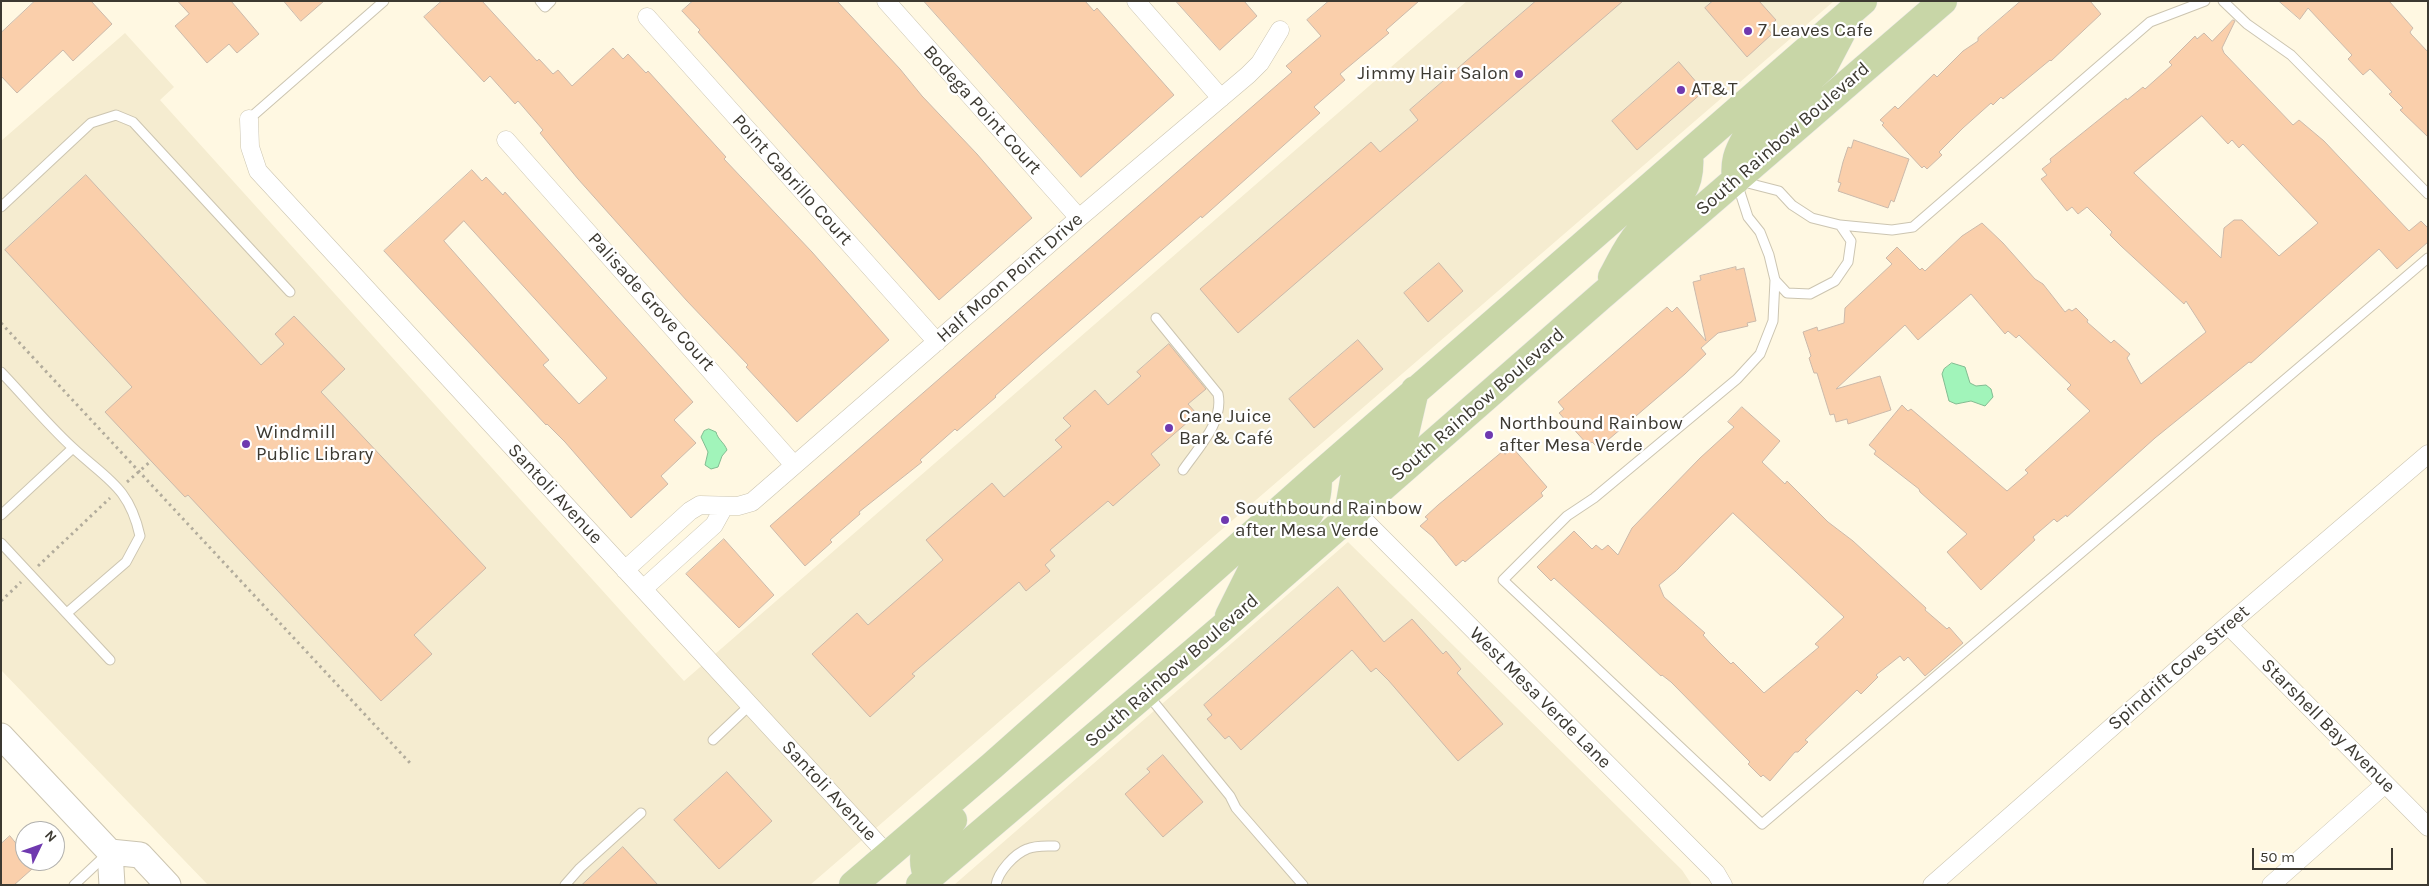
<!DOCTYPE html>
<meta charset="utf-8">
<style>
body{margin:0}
#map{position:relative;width:2429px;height:886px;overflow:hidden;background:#fff8e2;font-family:Karla,sans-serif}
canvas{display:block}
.frame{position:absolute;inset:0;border:2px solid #3c3931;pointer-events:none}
.north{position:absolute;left:15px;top:821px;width:50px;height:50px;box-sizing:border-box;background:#fff;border:1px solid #b1b0ad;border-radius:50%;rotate:48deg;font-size:14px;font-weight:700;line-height:20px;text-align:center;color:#3c3931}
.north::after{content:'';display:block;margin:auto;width:18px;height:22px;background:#6f39af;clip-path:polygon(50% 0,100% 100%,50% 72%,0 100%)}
.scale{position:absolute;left:2252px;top:848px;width:141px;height:22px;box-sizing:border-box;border:2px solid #3c3931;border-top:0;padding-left:6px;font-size:15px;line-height:18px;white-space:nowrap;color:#3c3931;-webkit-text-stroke:4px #fff;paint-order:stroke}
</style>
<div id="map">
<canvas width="2429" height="886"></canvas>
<div class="frame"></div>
<div class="north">N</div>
<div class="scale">50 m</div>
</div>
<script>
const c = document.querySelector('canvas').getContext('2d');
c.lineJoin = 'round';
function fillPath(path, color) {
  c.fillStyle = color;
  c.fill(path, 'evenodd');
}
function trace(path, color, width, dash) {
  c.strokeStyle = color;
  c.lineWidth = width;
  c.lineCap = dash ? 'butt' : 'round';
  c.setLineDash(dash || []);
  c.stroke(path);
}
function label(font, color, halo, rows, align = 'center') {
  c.font = font + ' Karla,sans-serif';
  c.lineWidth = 4.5;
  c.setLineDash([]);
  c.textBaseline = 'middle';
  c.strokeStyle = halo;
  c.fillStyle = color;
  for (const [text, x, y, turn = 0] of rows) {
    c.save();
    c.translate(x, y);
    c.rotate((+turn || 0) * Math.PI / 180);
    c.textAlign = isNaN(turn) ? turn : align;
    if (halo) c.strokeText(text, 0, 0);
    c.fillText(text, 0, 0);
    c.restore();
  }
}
fillPath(new Path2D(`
 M1467 1H1834L810 885H208L1 670V141L125 33 174 87 160 100 684 681Z
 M1348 542 1682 870 1692 885H954Z`), '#f5ecd0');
const water = new Path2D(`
 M1952 363 1965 367 1970 383 1976 386 1986 385 1991 389 1993 397 1985 406 1971 401 1956 404 1949 401 1942 374 1944 369Z
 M709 429 716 432C718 440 724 442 727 450L722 456 718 467 711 469 705 465 708 452 701 437 704 431Z`);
fillPath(water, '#a1f4ba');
trace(water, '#83bc91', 1);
const building = new Path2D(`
 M35 1H91L112 24 73 61 63 50 17 93 1 76V33Z
 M178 1H231L259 34 237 53 229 44 207 63 175 26 189 14Z
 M284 1H324L301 21Z
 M442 1H482L537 61 539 59 553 74 558 70 572 86 613 48 623 59 628 54 646 73 648 71 726 157 724 159 812 252 889 340 797 422 746 367 748 365 687 301 578 179 540 133 543 130 518 101 515 104 490 76 484 82 424 17Z
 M693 1H837L900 69 922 96 977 154 1032 218 939 300 698 32 700 30 682 11Z
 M924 1H1085L1094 11 1097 8 1174 95 1081 177Z
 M1176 1H1244L1257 16 1220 50Z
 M1329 1H1419L1386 30 1389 33 1340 74 1345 80 1314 107 1320 113 1202 218 1201 216 1042 354 995 396 996 397 957 431 955 429 920 460 922 462 859 512 860 514 830 540 832 542 805 566 770 526 1292 72 1286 66 1321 36 1307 20Z
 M1536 1H1623L1238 333 1200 289 1371 142 1380 152 1418 120 1410 110Z
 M1713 1H1759L1776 20 1767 28 1772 34 1747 57 1705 8Z
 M2021 1H2090L2101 14 2051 61 2050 60 2003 99 2001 97 1993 105 1991 103 1963 128 1939 152 1942 155 1927 169 1924 166 1922 168 1882 125 1884 123 1880 120 1895 106 1898 109 1934 74 1937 77 1963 51 1978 41V38Z
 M2279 1H2389L2413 28 2410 32 2411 34 2428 52V137L2400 110 2403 108 2389 94 2392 92 2370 69 2363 75 2348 59 2352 55 2308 8 2300 19Z
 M2233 20 2235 21 2222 48 2224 53 2293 125 2299 120 2324 141 2409 231 2421 221 2428 228V242L2397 269 2379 249 2251 363 2249 362 2155 438 2067 517 2066 515 2057 522 2054 519 2033 537 2035 540 1981 590 1947 552 1967 534 1920 492 1919 489 1874 454 1876 451 1869 445 1902 405 1908 411 1911 409 2007 491 2028 473 2025 470 2090 411 2067 389 2071 385 2019 335 2016 338 2008 331 2005 334 1971 294 1918 340 1905 325 1836 389 1880 376 1891 410 1848 424 1847 419 1836 422 1834 414 1830 415 1817 373H1814L1809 358 1811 356 1803 332 1817 327 1818 331 1844 323 1845 308 1892 264 1886 258 1897 247 1920 270 1922 268 1925 271 1962 236 1982 223 2003 243 2035 279 2043 284 2065 312 2069 309 2072 311 2076 308 2088 320 2087 322 2111 343 2114 340 2130 354 2127 358 2141 384 2206 332 2186 301 2184 304 2121 246 2110 235 2112 232 2087 207 2078 214 2072 207 2067 211 2041 179 2047 175 2042 169 2051 162 2050 159 2126 98 2127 100 2143 87 2145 89 2172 65 2169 62 2195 36 2197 39 2204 33 2212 41ZM2202 116 2228 144 2232 140 2239 148 2243 144 2318 223 2279 256 2242 220H2234L2224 228 2221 258 2134 173Z
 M1679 62 1704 91 1637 150 1612 121Z
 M1854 140 1909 159 1894 202 1891 200 1888 208 1838 191 1841 183 1838 182 1843 162 1848 147 1851 148Z
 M472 170 482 181 486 177 503 195 505 192 693 402 674 420 696 443 661 476 668 484 631 518 565 442 547 424 546 425 384 251ZM464 221 607 378 579 404 543 365 549 360 444 241Z
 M86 175 261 365 284 344 275 334 294 316 345 369 321 392 486 568 414 635 432 654 381 701 188 495 185 497 105 412 132 387 5 250Z
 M1439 263 1463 291 1428 322 1404 293Z
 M1736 267V270L1744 268 1756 321 1747 323 1748 326 1718 333 1701 348 1706 354 1685 374 1608 440 1606 439 1597 447 1592 442 1588 445 1559 413 1564 409 1558 402 1667 307 1672 312 1677 307 1706 341 1693 282 1701 280 1700 276Z
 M1358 340 1383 369 1314 428 1289 399Z
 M1169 344 1206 389 1188 404 1197 414 1151 454 1160 465 1113 506 1108 501 1050 550 1055 556 1045 565 1050 571 1026 591 1019 582 912 674 915 676 870 717 812 654 857 613 868 625 943 560 926 540 992 483 1004 497 1062 447 1055 440 1071 426 1063 418 1095 390 1108 405 1141 376 1137 372Z
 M1742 407 1780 441 1762 462 1785 484 1787 481 1828 522 1853 541 1926 608 1925 610 1947 629 1949 627 1963 643 1925 676 1908 657 1904 661 1900 656 1876 675 1878 677 1861 694 1857 690 1805 740 1808 742 1798 752H1795L1770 781 1763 775 1761 777 1748 764 1750 762 1671 682 1662 675 1661 676 1554 578 1551 581 1537 567 1574 531 1592 549 1596 545 1602 550 1608 545 1618 555 1632 528 1700 458 1734 427 1728 422ZM1733 513 1844 617 1815 644 1819 647 1764 693 1733 662 1731 664 1710 643 1703 635 1705 633 1664 597 1659 585 1676 571Z
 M1512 447 1547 487 1541 493 1543 496 1465 562 1463 560 1456 566 1433 537 1420 526 1428 519 1425 517 1438 505 1503 451 1505 454Z
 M724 539 774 595 739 628 686 574Z
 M1338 587 1384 642 1412 619 1443 654 1446 651 1461 669 1457 673 1503 724 1458 761 1389 681 1376 668 1371 672 1352 650 1241 750 1229 736 1225 739 1207 719 1212 715 1204 705Z
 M1163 755 1203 802 1163 837 1125 794 1150 772 1147 769Z
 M727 772 772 821 719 869 674 820Z
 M10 836 19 847 25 843V861H41L14 885H1V844Z
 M623 847 658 885H582Z`);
fillPath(building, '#facfab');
trace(building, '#cbb9aa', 1);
const service = new Path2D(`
 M540 1 545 7 551 1
 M2223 1 2247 24 2291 55 2428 194
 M249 119 384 1
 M1736 180 1779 191 1792 205 1812 218 1840 225 1851 241 1848 262 1835 281 1810 294 1787 293 1775 280 1769 255 1760 232 1748 217Z
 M1 207 91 123 116 115 133 122 290 292
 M1840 225 1892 230 1913 227 2150 22 2205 1
 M1775 280 1773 321 1760 354 1737 379 1594 498 1567 516 1503 580 1762 824 2428 258
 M1156 318 1218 394C1224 422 1198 448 1183 470
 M1 372C25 397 47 424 72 447 106 479 129 486 140 536L126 562 67 613
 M1 515 73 448
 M1 543 110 660
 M1148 695 1230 796 1236 808 1303 885
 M713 740 750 705
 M74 885 107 854
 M565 885 580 868 641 813
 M996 885C998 872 1014 854 1027 849 1036 845 1046 846 1055 846`);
const minor = new Path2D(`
 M886 1 1079 218
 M1136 1 1221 98
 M647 17 937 342
 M249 119 250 147 258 171 888 855
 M506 140 794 465
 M1356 512 1716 873 1723 885
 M625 570 690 511 700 505 738 506 752 502 1079 218 1248 75 1260 63 1280 30
 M643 589 714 525 724 507
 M2228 625 2428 827
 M1932 885 2228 625 2428 454
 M2271 885 2385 784`);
const secondary = new Path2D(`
 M1 736 110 852 140 855 168 885
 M110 852 112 885`);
const primary = new Path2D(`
 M1736 180C1734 163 1737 153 1746 138L1824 66 1846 24
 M1612 277C1620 263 1627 246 1638 234 1665 205 1693 200 1689 154
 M1356 512 1350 503 1354 480 1362 469 1405 433 1415 390
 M1229 616 1255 564 1309 514C1317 501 1318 491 1318 476
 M928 878C916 848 933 838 953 820
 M853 885 993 765 1318 476 1863 1
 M920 885 1222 628 1600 297 1943 1`);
trace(service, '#ccc5b1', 11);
trace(minor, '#ccc5b1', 19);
trace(secondary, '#ccc5b1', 27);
trace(primary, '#e8e7e6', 29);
trace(new Path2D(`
 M1 323 410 763
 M127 482 151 461
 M38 566 110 498
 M1 601 21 582`), '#b2ac9c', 3, [2.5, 4]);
trace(service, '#fff', 9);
trace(minor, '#fff', 18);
trace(secondary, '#fff', 25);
trace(primary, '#c8d6a7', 28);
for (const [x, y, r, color] of [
 [1748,31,5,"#6f39af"],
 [1519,74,5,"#6f39af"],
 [1681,90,5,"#6f39af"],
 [1169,428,5,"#6f39af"],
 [1489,435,5,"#6f39af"],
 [246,444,5,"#6f39af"],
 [1225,520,5,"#6f39af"]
]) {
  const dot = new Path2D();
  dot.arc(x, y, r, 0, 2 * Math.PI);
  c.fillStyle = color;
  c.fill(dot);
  trace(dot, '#fff', 2);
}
label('19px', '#3c3931', '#fff', [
 ["7 Leaves Cafe",1758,31],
 ["Jimmy Hair Salon",1509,74,"right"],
 ["AT&T",1691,90],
 ["Cane Juice",1179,417],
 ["Bar & Café",1179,439],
 ["Northbound Rainbow",1499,424],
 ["after Mesa Verde",1499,446],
 ["Windmill",256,433],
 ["Public Library",256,455],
 ["Southbound Rainbow",1235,509],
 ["after Mesa Verde",1235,531]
], 'left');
label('19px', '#3c3931', '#fff', [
 ["Bodega Point Court",982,110,48],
 ["South Rainbow Boulevard",1783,139,-41],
 ["Point Cabrillo Court",792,180,48],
 ["Half Moon Point Drive",1010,278,-41],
 ["Palisade Grove Court",651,302,48],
 ["South Rainbow Boulevard",1478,405,-41],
 ["Santoli Avenue",555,494,47],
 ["Spindrift Cove Street",2179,668,-41],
 ["South Rainbow Boulevard",1172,671,-41],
 ["West Mesa Verde Lane",1540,698,45],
 ["Starshell Bay Avenue",2328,726,45],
 ["Santoli Avenue",829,791,47]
]);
</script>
